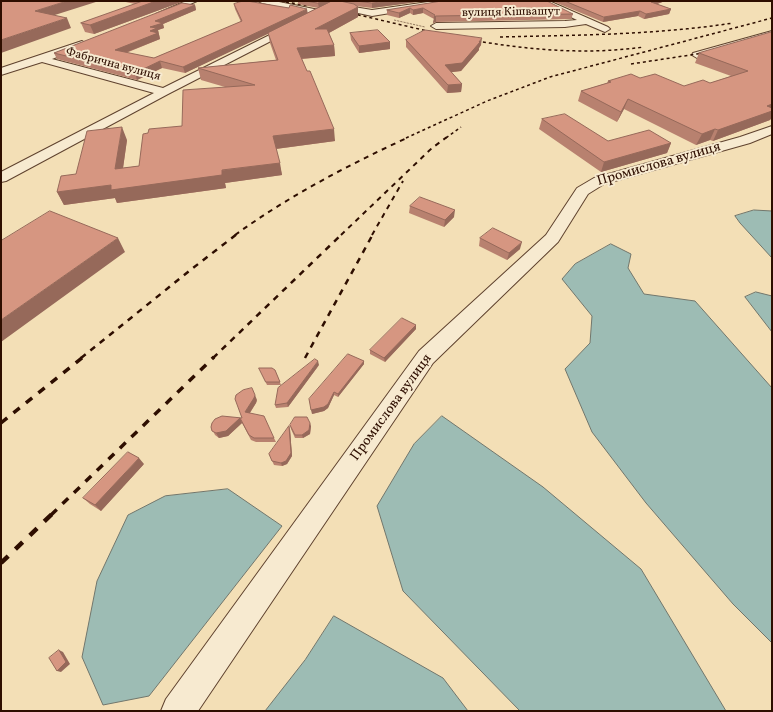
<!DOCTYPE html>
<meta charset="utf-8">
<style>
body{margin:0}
#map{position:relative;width:773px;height:712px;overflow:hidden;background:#f3dfb6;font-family:Vollkorn,serif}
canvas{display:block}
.frame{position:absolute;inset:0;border:2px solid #2e0e00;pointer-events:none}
</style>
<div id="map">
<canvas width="773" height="712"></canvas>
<div class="frame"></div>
</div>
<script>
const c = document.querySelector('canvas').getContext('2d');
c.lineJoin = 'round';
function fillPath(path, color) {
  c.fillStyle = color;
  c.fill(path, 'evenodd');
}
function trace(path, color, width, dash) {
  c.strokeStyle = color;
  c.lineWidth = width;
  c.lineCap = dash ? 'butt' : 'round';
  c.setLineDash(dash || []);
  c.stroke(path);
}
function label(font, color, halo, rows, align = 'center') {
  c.font = font + ' Vollkorn,serif';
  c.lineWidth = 4;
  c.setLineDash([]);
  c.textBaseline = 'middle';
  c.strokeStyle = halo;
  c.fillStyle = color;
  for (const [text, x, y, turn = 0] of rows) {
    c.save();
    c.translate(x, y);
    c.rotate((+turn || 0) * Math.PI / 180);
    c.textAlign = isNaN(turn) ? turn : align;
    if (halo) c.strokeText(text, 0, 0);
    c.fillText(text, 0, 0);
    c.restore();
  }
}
const water = new Path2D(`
 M754 210 772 211V258L740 223 735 216Z
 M611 244 631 254 628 268 644 294 695 301 772 388V643L733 604 646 503 592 432 565 369 590 343 592 316 562 279 575 264Z
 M756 292 772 296V332L745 297Z
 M442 416 543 487 641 569 726 711H520L403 591 377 506 414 444Z
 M228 489 282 526 149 696 103 705 82 657 97 581 128 515 165 496Z
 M334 616 443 678 468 711H265L305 660Z`);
fillPath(water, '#9dbcb4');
trace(water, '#71766c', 1);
const minor = new Path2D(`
 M186 1H197L163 16H157L156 14Z
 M258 1H274L319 10 337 1H347L342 5 372 10 435 1H455L451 3 372 16 335 8 168 94 6 181 1 182V172L154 93 42 62 1 75V68L82 41 87 44 85 46 52 59 163 88 312 14 262 3Z
 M538 1H549L608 27 610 29 605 32 586 24 565 27 436 29 431 26 436 23 565 21 577 20Z
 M772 31V37L697 58 692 55 693 53Z
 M772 126V134L750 143 604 184 588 194 558 242 433 363 198 711H161L166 699 419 351 546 235 577 188 594 178 740 137Z`);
trace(minor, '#5f422e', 2);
trace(new Path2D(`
 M394 20 425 27`), '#2e0e00', 1, [0.5, 1]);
fillPath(minor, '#f7ead0');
trace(new Path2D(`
 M280 1 309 6
 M346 12 436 33
 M500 37C578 35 656 35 733 23
 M471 40C529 50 586 55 644 47
 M631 64 710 52
 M406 138 487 101 550 77 772 18
 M446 138 461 127`), '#2e0e00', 1.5, [3, 3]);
trace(new Path2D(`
 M235 235C289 196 348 165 409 137
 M341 235 432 148 447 137
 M372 235 403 181`), '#2e0e00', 2, [5, 5]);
trace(new Path2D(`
 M81 358 193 268 237 234
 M213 358 342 234
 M305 358 373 234`), '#2e0e00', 2.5, [6, 6]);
trace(new Path2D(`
 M1 423 83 357
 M51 515 214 357`), '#2e0e00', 3.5, [8, 8]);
trace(new Path2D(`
 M1 563 52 514`), '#2e0e00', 4.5, [10, 10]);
fillPath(new Path2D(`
 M121 1H184L94 34 85 32 81 23 135 4Z
 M298 1H340L345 2V1H424L372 8 356 6 358 7V17L329 33 334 45 335 56 302 59 335 141 276 149 282 175 225 183 226 188 117 203 115 198 64 205 57 192 76 174 127 140 123 168 139 166 148 133 182 126 225 87 201 80 198 68 276 60 270 43 268 33 185 73 162 68 137 80 57 59 54 53 195 5 196 10 163 24 164 28 158 30 160 39 126 53 154 58 241 22 235 9 234 4 307 13 318 8 298 4Z
 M442 1 573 14 571 19 436 22 433 23 434 19 423 13 413 15 410 13 399 18 387 15V10Z
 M552 1H665L657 4 671 9 669 14 644 19 638 16 603 22Z
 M772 32V117L770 120 713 141 710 140 696 145 624 109 617 122 578 101 581 91 607 83 608 81 640 78 684 86 710 83 731 76 695 63 699 53Z
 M350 33 390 42V49L359 53 351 40Z
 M406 40 481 45 479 48V50L461 71 451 72 462 84 461 92 447 93 406 47Z
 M542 119 608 141 671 143 667 153 601 172 539 129Z
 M410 206 454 217 444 227 409 213Z
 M480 238 520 249 507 260 479 246Z
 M416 325V329L385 362 370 354V350Z
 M364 361V364L338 397 334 395 328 408 324 411 312 414Z
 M319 365 288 407 276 408 275 405Z
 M259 368 275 370 281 385H267L261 372Z
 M257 400 256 403 250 413 274 438 276 442H256L251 440 242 423 228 436 219 438 215 435 211 427 242 418Z
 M290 425 311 426 310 434 303 438H295L291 429Z
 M290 429 292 456 287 464 282 466 274 465 269 454Z
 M144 464 101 511 90 504 83 498Z`), '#b8816f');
fillPath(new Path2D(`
 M67 1H99L39 20 35 11Z
 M156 1H184L94 34 90 25Z
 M323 1H334L319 8 318 3Z
 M390 1H424L372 8V3Z
 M655 1H665L649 7 651 2Z
 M195 5 196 10 163 24 164 28 158 30 160 39 117 56 115 50 150 27 155 21Z
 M358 7V17L316 40 315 29Z
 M410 8V13L399 18V13Z
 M423 8V13L413 15V10Z
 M307 9 308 15 185 73 183 67Z
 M671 9 669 14 644 19 646 14Z
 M640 11 638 16 603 22 604 17Z
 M436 16V22L433 23 434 18Z
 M67 18 71 28 1 53V40Z
 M482 38 481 45 479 48V50L461 71 445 73V65L479 42Z
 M390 42V49L359 53V46Z
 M334 45 335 56 298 59 297 48Z
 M160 61 162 68 137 80 135 73Z
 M462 84 461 92 447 93 448 85Z
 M628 99 624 109 617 122 621 112Z
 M772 104V117L770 120 713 141 718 130 767 106Z
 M122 127 127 140 121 182 115 169Z
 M334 129 335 141 275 149 273 136Z
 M715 129 710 140 696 145 702 134Z
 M671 143 667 153 601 172 604 162Z
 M280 163 282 175 225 183 226 188 117 203 115 198 64 205 57 192Z
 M455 210 454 217 444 227 445 220Z
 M118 238 125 252 1 342V320Z
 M522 242 520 249 507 260 509 253Z
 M416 325V329L385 362 384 358Z
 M318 361 319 365 288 407 287 403Z
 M364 361V364L338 397V394Z
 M334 392V395L328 408 324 411 312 414 311 410Z
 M255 395 257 400 256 403 247 417 245 412Z
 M240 418 242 423 228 436 219 438 216 433Z
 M310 423 311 426 310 434 303 438 302 435Z
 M289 426 290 429 292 456 287 464 282 466 281 463Z
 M139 458 144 464 101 511 95 505Z
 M59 650 63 652 70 664 61 672 57 671Z`), '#96695a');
const building = new Path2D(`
 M1 1H67L35 11 67 18 1 40Z
 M143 1H156L90 25 81 23Z
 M243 1H247L289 8 290 5 307 9 183 67 160 61 135 73 54 53 182 3 195 5 155 21 163 23 150 27 157 28 150 31 158 33 115 50 154 58 242 21 234 4Z
 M306 1H323L318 3Z
 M332 1H340L354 4 358 7 315 29H327L334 45 297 48 307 71H310L334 129 273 136 280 163 222 170V175L111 190V185L57 192 61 176 76 174 87 131 122 127 115 169 139 166 143 134 148 133 149 129 182 126 183 90 255 85 198 68 278 60 268 33Z
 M357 1H390L372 3Z
 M442 1H547L573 14 436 16 434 18 435 15 423 8 413 10 410 8 399 13 387 10Z
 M565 1H655L651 2 671 9 646 14 640 11 604 17Z
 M378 30 390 42 359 46 350 33Z
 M425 30 482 38 479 42H480L462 63 445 65 462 84 448 85 406 40Z
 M772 32V104L767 106 772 108V111L718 130 715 129 702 134 628 99 621 112 581 91 611 82 608 81 631 74 640 78 655 74 684 86 703 80 710 83 748 71 699 53Z
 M565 114 608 141 649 130 671 143 604 162 542 119Z
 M420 197 455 210 445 220 410 206Z
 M50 211 118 238 1 320V241Z
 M493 228 522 242 509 253 480 238Z
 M402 318 416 325 384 358 370 350Z
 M348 354 364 361 338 394 334 392 328 404 324 407 311 410 309 399Z
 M315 359 318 361 287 403 275 405 278 388Z
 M259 368H272L275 370 280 382H266Z
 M252 388 255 395 254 398 245 412 264 416 274 438H254L249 435 240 418 226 431 216 433 212 431 211 427 212 423 215 419 222 416 242 418 235 399 236 395 243 390Z
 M295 417H307L310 423 309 430 302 435H295L290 425Z
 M289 426 291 453 286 461 281 463 272 461 269 454Z
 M128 452 139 458 95 505 83 498Z
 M59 650 66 662 57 671 49 658Z`);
fillPath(building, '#d69681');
trace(building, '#96695a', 1);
label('12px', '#2e0e00', '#f7ead0', [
 ["вулиця Кішвашут",511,13,-1],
 ["Фабрична вулиця",113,65,15]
]);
label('14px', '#2e0e00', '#f7ead0', [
 ["Промислова вулиця",659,165,-16],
 ["Промислова вулиця",392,408,-54]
]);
</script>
